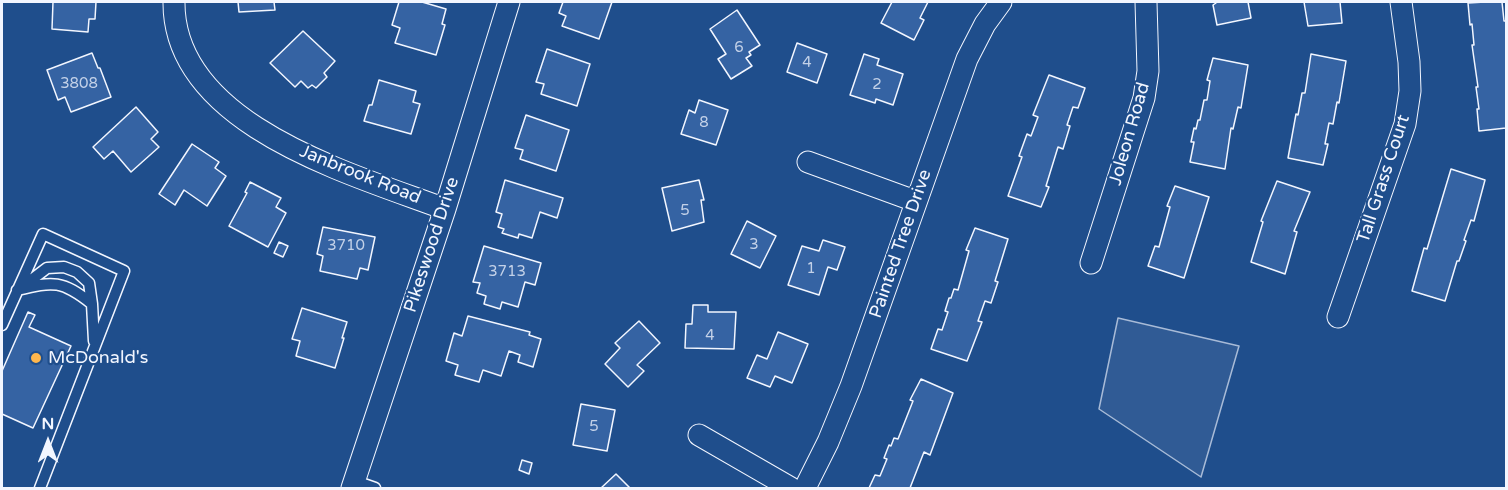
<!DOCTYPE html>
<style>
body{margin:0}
#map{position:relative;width:1508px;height:490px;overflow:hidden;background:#1f4e8c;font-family:"Varela Round",sans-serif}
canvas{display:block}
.frame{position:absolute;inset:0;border:3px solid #f2f6ff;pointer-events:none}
.north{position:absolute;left:18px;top:412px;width:60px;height:60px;-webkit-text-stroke:4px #1f4e8c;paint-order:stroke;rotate:0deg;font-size:16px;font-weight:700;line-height:24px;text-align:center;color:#f2f6ff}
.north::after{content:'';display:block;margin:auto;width:21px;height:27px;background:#f2f6ff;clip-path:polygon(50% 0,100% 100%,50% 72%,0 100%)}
</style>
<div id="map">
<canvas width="1508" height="490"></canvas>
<div class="frame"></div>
<div class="north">N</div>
</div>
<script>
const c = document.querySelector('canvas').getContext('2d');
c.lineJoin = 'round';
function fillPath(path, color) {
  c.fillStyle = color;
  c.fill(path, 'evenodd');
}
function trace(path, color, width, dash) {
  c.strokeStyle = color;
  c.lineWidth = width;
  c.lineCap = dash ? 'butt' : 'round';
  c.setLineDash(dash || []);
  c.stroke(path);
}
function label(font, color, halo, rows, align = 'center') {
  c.font = font + ' "Varela Round",sans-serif';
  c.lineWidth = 4.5;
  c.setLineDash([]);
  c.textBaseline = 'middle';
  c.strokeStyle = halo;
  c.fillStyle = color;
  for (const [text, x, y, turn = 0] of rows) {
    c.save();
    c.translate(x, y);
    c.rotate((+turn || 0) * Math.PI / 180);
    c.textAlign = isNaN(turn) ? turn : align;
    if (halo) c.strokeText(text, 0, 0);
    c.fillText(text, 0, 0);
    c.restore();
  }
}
const parking = new Path2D(`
 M1118 318 1239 346 1201 477 1099 409Z`);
fillPath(parking, '#305b95');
trace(parking, '#a8bbd7', 1.5);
const building = new Path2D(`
 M47 2H96L95 19H89L88 32 52 29 53 2Z
 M238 2H274L275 10 239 12Z
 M399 2H422L446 9 442 24 445 25 436 55 395 43 400 28 392 25Z
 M563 2H612L599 39 562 26 566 16 559 13Z
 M892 2H928L920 18 924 20 914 40 881 23Z
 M1216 2H1248L1251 18 1217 25 1213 5 1216 3Z
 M1304 2H1340L1342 23 1308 26Z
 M1485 2H1502L1504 21H1506V128L1479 131 1477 109H1479L1476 87H1478L1472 45H1474L1472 24 1470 25 1468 3Z
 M737 10 760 45 749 52 751 55 746 58 752 66 731 79 718 59 726 54 710 29Z
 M303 31 335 61 324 73 327 77 316 88 312 85 308 88 301 81 295 87 270 63Z
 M797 43 827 54 817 83 787 72Z
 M547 49 590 64 577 106 541 94 544 84 536 82Z
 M92 53 98 68H100L111 97 71 112 65 97 58 100 47 70Z
 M864 54 879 59 877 65 903 74 893 105 876 99 875 103 850 95Z
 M1311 54 1346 61 1339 103 1337 102 1333 124 1329 123 1325 144H1328L1323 165 1288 158 1296 114 1298 115 1302 93H1305Z
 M1213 58 1248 65 1241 108 1238 107 1233 129 1231 128 1225 169 1190 162 1194 142H1191L1194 128 1196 129 1198 120H1200L1204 100H1207L1210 81 1207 80Z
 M1049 75 1085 88 1078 108 1073 107 1067 125 1070 126 1063 149 1058 147 1046 186 1049 187 1041 207 1008 196 1022 157 1019 156 1027 134 1031 136 1038 117 1033 115Z
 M379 80 416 91 413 102 420 104 411 134 364 121 369 105H372Z
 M699 100 728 110 716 145 681 134 689 110 695 113Z
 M136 107 158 132 151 139 159 147 131 172 113 151 104 159 93 147Z
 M526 115 569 130 556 171 520 159 523 150 515 148Z
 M192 144 219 162 215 168 226 176 207 206 184 190 175 205 159 194Z
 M1451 169 1485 180 1474 221 1471 220 1464 240 1466 241 1459 261H1457L1445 301 1412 291 1424 248 1427 249Z
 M505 180 563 198 557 218 540 212 532 238 519 234 518 238 502 233 504 229 498 227 502 214 496 212Z
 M699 180 704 200H701L704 222 672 231 662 188Z
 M1277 181 1310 192 1294 231 1297 232 1285 274 1251 262 1263 222 1261 221Z
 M250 182 281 198 276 207 286 213 268 247 229 226 247 193 245 192Z
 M1175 186 1209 197 1184 278 1148 266 1155 246 1159 247 1170 207 1167 206Z
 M747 221 776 236 760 268 731 254Z
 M323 227 375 237 368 270 360 268 357 279 320 271 323 256 317 254Z
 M975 228 1008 239 995 281 998 282 991 303 985 301 978 321 982 322 967 361 931 349 938 329 942 330 948 312 945 311 949 298H951L954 289 958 290 969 251 966 250Z
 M823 240 845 247 837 270 828 267 819 295 788 285 802 246 819 251Z
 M279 242 288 246 283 257 274 253Z
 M484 246 541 263 535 285 525 282 518 307 502 302 500 309 484 304 486 296 477 293 480 283 473 282Z
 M693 305H708V312H736L734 349 685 348 686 324H692Z
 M302 308 347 322 342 338H344L335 368 296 356 300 341 292 339Z
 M28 312 35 315 29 327 71 346 33 428 2 414V371Z
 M468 316 530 332 529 335 541 339 533 367 518 362 520 355 509 351 501 376 483 370 479 382 455 375 458 365 446 361 454 333 462 336Z
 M639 321 660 343 637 365 644 371 628 387 605 364 620 348 615 343Z
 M778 332 808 344 792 383 775 376 770 387 747 378 757 355 767 359Z
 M921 379 953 393 930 455 924 452 910 488H869L875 475 880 476 887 459 884 458 889 445 891 446 894 438 898 439 913 401 910 400Z
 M581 404 615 410 607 451 573 445Z
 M522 460 532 463 529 474 519 470Z
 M616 474 630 488H601Z`);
fillPath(building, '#3563a3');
trace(building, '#f2f6ff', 1.5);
const lane = new Path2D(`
 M22 287 47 268 64 267 77 272 89 283 92 304
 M17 290C54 281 62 280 92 304L94 341
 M2 325 43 234 124 271 40 488
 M355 481 375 488`);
const street = new Path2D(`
 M174 2C173 125 352 174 445 209
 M808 162 915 201
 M1091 263 1144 98 1148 71 1146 2
 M1338 317 1405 124 1410 91 1409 62 1401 2
 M699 435 791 488
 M352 488 445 209 509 2
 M805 488 828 442 851 386 967 59 985 24 1001 2`);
trace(lane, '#f2f6ff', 13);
trace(street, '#f2f6ff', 23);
trace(lane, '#1f4e8c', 10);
trace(street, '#1f4e8c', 21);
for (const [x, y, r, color] of [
 [36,358,6,"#ffb74d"]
]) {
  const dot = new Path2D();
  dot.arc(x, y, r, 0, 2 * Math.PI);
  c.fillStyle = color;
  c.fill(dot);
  trace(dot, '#1f4e8c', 2);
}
label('15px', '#c3d1e8', null, [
 ["6",739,48],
 ["4",807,63],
 ["3808",79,84],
 ["2",877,85],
 ["8",704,123],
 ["5",685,211],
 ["3",754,245],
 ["3710",346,246],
 ["1",811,269],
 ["3713",507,272],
 ["4",710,336],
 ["5",594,427]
]);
label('18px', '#f2f6ff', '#1f4e8c', [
 ["Joleon Road",1130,134,-74],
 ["Janbrook Road",360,175,22],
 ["Tall Grass Court",1384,179,-72],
 ["Painted Tree Drive",901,244,-71],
 ["Pikeswood Drive",432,245,-72]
]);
label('18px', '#f2f6ff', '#1f4e8c', [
 ["McDonald's",48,358]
], 'left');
</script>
